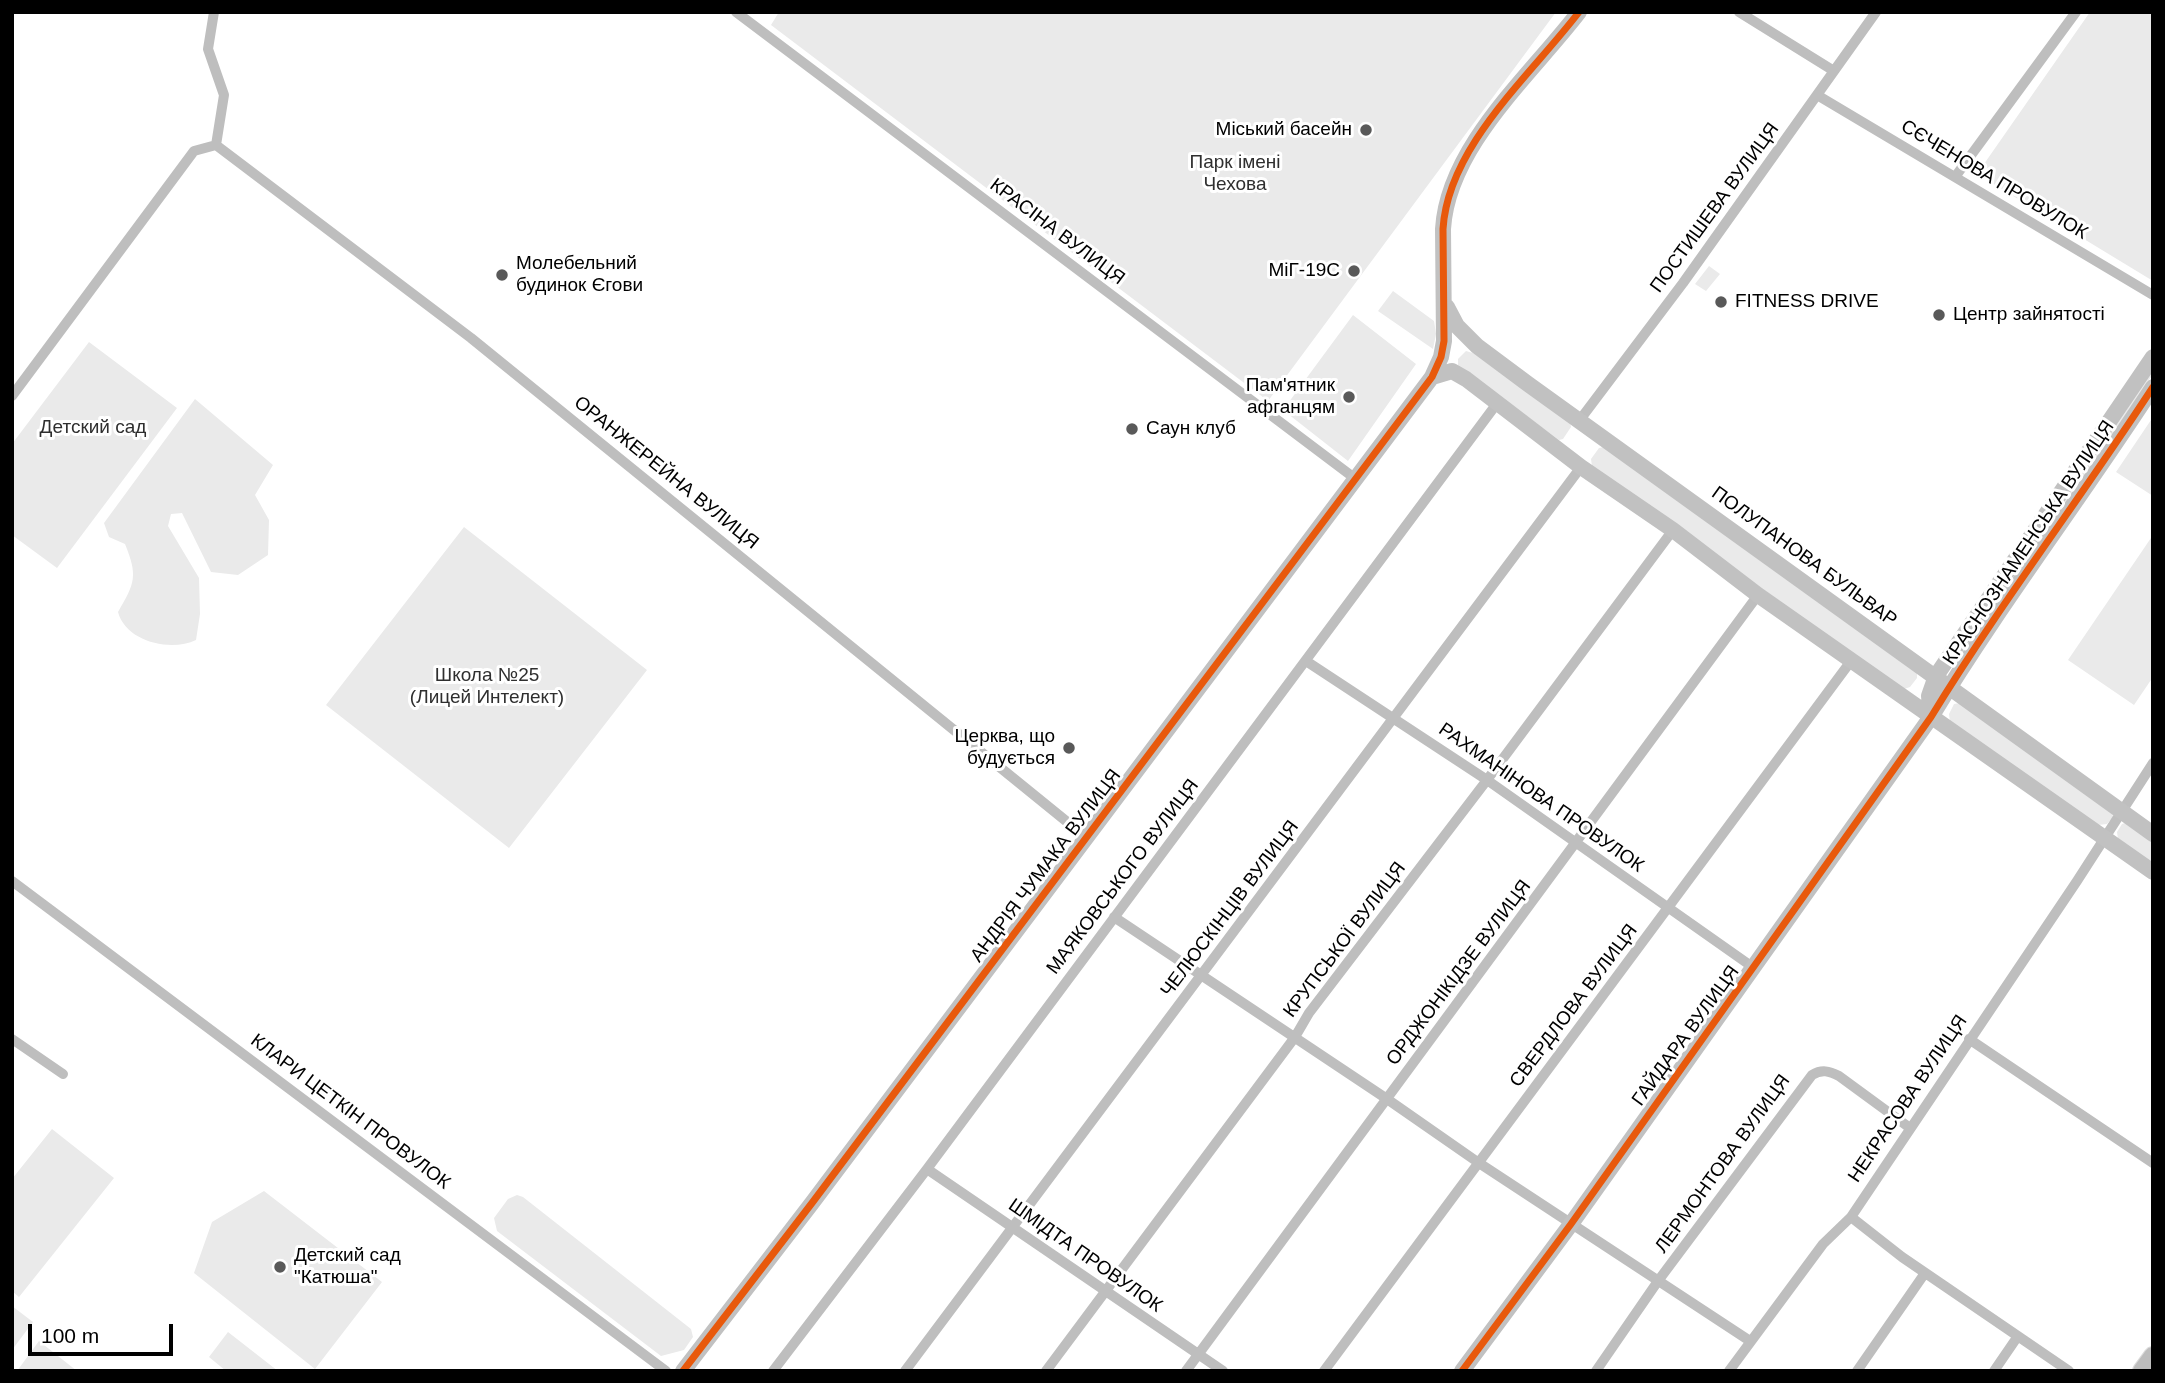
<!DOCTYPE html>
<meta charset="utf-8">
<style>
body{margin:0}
#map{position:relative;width:2165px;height:1383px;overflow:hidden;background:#fff;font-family:Helvetica,sans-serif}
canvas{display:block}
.frame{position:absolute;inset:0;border:14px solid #000;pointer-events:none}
.scale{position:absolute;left:28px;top:1324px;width:145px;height:32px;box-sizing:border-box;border:4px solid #000;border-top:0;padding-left:9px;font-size:21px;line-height:24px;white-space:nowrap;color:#000;-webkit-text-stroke:5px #fff;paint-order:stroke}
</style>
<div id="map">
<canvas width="2165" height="1383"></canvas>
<div class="frame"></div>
<div class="scale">100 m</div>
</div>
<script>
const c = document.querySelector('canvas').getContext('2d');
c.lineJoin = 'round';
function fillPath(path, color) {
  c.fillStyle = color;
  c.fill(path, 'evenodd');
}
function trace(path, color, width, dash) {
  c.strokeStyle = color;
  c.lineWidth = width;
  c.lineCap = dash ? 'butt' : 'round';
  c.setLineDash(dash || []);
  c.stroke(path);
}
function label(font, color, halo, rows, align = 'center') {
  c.font = font + ' Helvetica,sans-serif';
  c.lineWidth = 6;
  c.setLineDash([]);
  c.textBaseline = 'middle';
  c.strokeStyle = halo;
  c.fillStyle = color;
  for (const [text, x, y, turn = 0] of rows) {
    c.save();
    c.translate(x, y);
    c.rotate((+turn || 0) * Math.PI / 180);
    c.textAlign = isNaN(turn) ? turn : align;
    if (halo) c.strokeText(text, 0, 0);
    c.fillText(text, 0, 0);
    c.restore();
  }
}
fillPath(new Path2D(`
 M779 12H1556L1268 401 771 25Z
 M2090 12H2153V281L1977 174Z
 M1709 266 1720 274 1706 291 1695 284Z
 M1393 291 1434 321 1436 334 1433 349 1378 311Z
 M1353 315 1416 364 1348 461 1283 410Z
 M89 342 177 408 57 568 12 535V444Z
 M1466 351 1476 354 1570 422 1571 427 1563 439 1559 440 1458 366V359Z
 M2153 368V374L1956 670 1951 667Z
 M195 399 273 465 255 495 269 520 268 555 238 575 211 572 182 513 171 514 168 526 199 578 200 614 196 640C171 652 126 642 118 612 135 583 138 576 125 544L109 537 104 523Z
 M2153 417V496L2116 472Z
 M1604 447 1917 673V678L1910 687 1904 689 1897 686 1592 466 1591 459 1599 448Z
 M464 527 647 670 509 848 326 705Z
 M2153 535V677L2134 705 2068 660Z
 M1960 703 2112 809 2113 817 2107 824 2098 825 1950 722 1949 714 1954 704Z
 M2128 822 2153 840V864L2118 839 2117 832 2122 824Z
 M52 1129 114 1178 19 1297 12 1291V1179Z
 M264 1191 382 1282 315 1369 194 1273 212 1222Z
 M517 1195 523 1197 691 1329 693 1337 684 1350 661 1356 497 1231 494 1218 508 1199Z
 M12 1306 33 1322 12 1350Z
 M228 1332 278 1371H226L209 1357Z
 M39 1341 77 1371H17Z`), '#eaeaea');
const primary = new Path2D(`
 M2142 1371 2153 1356`);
trace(primary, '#dbdbdb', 20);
trace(new Path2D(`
 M214 12 208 49 224 95 216 145
 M736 12 1357 480
 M1739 12 1834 71
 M1817 95 2153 295
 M216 145 471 338 1087 838
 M1955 177 2076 12
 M12 396 194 151 216 145
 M1579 421 1683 283 1876 12
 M1306 661 1487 780 1754 968
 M12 881 666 1371
 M1114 917 1387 1099 1479 1163 1750 1341
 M12 1039 63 1074
 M1969 1039 2153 1163
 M927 1169 1223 1371
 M1851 1217 1902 1257 2069 1371
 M773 1371 927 1169 1498 402
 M905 1371 1581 467
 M1046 1371 1295 1037 1309 1013 1487 780 1673 530
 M1186 1371 1758 595
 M1324 1371 1851 661
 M1596 1371 1658 1281 1812 1075C1822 1069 1829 1071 1839 1076L1910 1128
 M1729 1371 1823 1244 1851 1217 2077 881 2153 763
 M1857 1371 1925 1273
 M1994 1371 2018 1336`), '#bebebe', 10);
trace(new Path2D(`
 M1447 307 1457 326 1477 346 1528 384 2153 834
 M1432 377 1452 371 1466 379 1581 467 1673 530 1758 595 2153 872
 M1931 717 1929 696 1936 676 2153 357
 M683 1371 812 1203 1432 377 1441 357 1444 341 1443 229C1448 146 1531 75 1579 12
 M1462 1371 1571 1224 1931 717C2000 604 2081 498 2153 387`), '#c1c1c1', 16);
trace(primary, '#bdbdbd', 18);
trace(new Path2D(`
 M683 1371 812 1203 1432 377 1441 357 1444 341 1443 229C1448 146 1531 75 1579 12
 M1462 1371 1571 1224 1931 717C2000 604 2081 498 2153 387`), '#e8590c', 7);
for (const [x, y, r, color] of [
 [1366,130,7,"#595959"],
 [1354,271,7,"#595959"],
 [502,275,7,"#595959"],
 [1721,302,7,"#595959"],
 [1939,315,7,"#595959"],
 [1349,397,7,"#595959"],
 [1132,429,7,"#595959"],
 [1069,748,7,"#595959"],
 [280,1267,7,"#595959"]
]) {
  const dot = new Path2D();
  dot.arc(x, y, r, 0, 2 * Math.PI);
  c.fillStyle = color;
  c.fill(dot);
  trace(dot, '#fff', 2.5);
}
label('19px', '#000', '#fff', [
 ["Міський басейн",1352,130,"right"],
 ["Молебельний",516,264],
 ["будинок Єгови",516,286],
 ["МіГ-19С",1340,271,"right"],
 ["FITNESS DRIVE",1735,302],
 ["Центр зайнятості",1953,315],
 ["Пам'ятник",1335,386,"right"],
 ["афганцям",1335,408,"right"],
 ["Саун клуб",1146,429],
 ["Церква, що",1055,737,"right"],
 ["будується",1055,759,"right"],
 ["Детский сад",294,1256],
 ["\"Катюша\"",294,1278]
], 'left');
label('19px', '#2f2f2f', '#fff', [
 ["Парк імені",1235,163],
 ["Чехова",1235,185],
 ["Детский сад",93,428],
 ["Школа №25",487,676],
 ["(Лицей Интелект)",487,698]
]);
label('19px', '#000', '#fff', [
 ["СЄЧЕНОВА ПРОВУЛОК",1994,180,31],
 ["ПОСТИШЕВА ВУЛИЦЯ",1715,208,-54],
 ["КРАСІНА ВУЛИЦЯ",1057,232,37],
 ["ОРАНЖЕРЕЙНА ВУЛИЦЯ",666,473,39],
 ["КРАСНОЗНАМЕНСЬКА ВУЛИЦЯ",2029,543,-56],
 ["ПОЛУПАНОВА БУЛЬВАР",1804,557,36],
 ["РАХМАНІНОВА ПРОВУЛОК",1541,798,35],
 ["АНДРІЯ ЧУМАКА ВУЛИЦЯ",1046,866,-53],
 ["МАЯКОВСЬКОГО ВУЛИЦЯ",1123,877,-53],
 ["ЧЕЛЮСКІНЦІВ ВУЛИЦЯ",1230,909,-53],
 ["КРУПСЬКОЇ ВУЛИЦЯ",1345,940,-53],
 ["ОРДЖОНІКІДЗЕ ВУЛИЦЯ",1459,973,-53],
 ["СВЕРДЛОВА ВУЛИЦЯ",1574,1006,-53],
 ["ГАЙДАРА ВУЛИЦЯ",1686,1036,-54],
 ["НЕКРАСОВА ВУЛИЦЯ",1908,1099,-56],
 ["КЛАРИ ЦЕТКІН ПРОВУЛОК",350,1112,37],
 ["ЛЕРМОНТОВА ВУЛИЦЯ",1723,1164,-54],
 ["ШМІДТА ПРОВУЛОК",1085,1256,35]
]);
</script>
